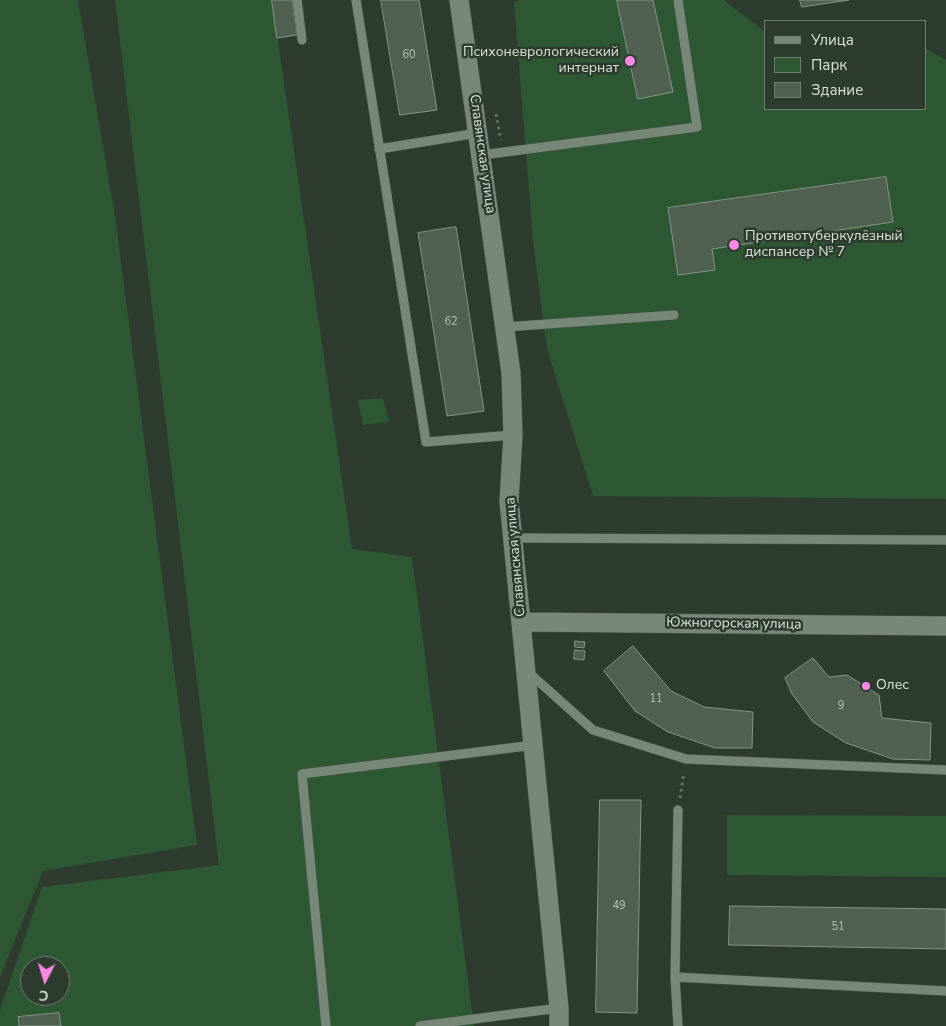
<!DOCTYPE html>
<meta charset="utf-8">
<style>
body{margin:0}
#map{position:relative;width:946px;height:1026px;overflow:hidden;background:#2d3c2e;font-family:"Nunito Sans",sans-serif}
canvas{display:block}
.legend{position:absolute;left:764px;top:20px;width:162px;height:90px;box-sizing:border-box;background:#2d3c2e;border:1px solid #717e72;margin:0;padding:6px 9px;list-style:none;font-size:15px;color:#d8e1d9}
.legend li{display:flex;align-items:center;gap:10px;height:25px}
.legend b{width:25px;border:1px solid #717e72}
.north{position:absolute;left:20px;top:956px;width:50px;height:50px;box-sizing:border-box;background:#2d3c2e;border:1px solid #717e72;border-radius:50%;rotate:185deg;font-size:14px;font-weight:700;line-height:20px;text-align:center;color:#d8e1d9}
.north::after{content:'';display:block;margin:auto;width:18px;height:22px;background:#fb87e6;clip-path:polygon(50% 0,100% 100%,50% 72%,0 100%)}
</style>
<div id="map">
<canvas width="946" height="1026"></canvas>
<ul class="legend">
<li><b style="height:6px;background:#778879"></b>Улица</li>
<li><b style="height:14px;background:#2e5733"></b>Парк</li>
<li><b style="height:14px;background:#506051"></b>Здание</li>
</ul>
<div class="north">С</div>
</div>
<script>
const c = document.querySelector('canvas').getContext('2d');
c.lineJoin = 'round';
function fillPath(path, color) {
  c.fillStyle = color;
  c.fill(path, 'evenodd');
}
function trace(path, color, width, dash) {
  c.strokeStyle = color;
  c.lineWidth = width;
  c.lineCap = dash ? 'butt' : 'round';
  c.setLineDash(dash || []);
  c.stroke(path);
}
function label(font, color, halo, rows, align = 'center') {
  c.font = font + ' "Nunito Sans",sans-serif';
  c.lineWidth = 5;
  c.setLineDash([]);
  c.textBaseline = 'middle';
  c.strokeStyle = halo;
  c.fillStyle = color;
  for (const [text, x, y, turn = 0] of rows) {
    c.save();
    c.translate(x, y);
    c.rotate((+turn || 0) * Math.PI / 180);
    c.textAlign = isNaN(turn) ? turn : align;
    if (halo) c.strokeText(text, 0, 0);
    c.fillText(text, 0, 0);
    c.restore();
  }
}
fillPath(new Path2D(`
 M0 0H78L115 216 197 845 43 871 0 977Z
 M115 0H272L352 549 412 557 474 1026H0V1010L42 887 219 865ZM30 966H60V996H30Z
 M520 0H724L765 32V109H925V48L946 60V499L593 496 547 349 533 241 514 2Z
 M383 398 389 422 363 425 358 400Z
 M727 815 946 816V877L727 875Z`), '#2e5733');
const building = new Path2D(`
 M272 0H292L297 35 277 38Z
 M381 0H419L437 110 400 115Z
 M617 0H653L673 92 638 99Z
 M800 0H849L802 7Z
 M886 177 893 222 712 249 715 270 678 275 668 208Z
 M456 227 484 411 447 416 418 233Z
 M575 641 585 642 584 648 575 647Z
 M633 646 671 691 704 707 753 712 752 748H715L668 732 635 711 604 671Z
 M575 650 585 651 584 660 574 659Z
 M813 658 829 677 847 675 879 695 882 718 931 723 930 760 893 759 846 743 813 722 792 694 785 678Z
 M600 800H641L637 1013 596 1012Z
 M730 906 946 909V949L729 945Z
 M59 1013 61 1026H19L18 1017Z`);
fillPath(building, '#506051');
trace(building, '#859686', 1);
const service = new Path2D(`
 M297 0 302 40
 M356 0 426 442 513 435
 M379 149 478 133
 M482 155 697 127 678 0
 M505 327 674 315
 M513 538 946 540
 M528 672 593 730 686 759 946 770
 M678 810 675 977 678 1026
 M675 977 946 991
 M326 1026 302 774 534 745
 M420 1026 559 1008`);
const minor = new Path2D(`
 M459 0 511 373 513 435 509 501 559 1008V1026
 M522 622 946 626`);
trace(service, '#4c584d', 10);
trace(minor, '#4c584d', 20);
trace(new Path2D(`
 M496 114 501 140
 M680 798 684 772`), '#677468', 3, [2.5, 4]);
trace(service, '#778879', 9);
trace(minor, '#778879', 19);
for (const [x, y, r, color] of [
 [630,61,6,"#fb87e6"],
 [734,245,6,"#fb87e6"],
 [866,686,5,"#fb87e6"]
]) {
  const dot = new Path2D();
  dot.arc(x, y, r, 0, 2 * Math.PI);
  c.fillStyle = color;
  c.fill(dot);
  trace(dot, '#2d3c2e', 2);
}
label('11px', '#b6c1b7', null, [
 ["60",409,55],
 ["62",451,322],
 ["11",656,699],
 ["9",841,706],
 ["49",619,906],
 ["51",838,927]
]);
label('14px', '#d8e1d9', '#2d3c2e', [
 ["Психоневрологический",619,53,"right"],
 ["интернат",619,69,"right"],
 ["Противотуберкулёзный",745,237],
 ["диспансер № 7",745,253],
 ["Олес",876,686]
], 'left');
label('14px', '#d8e1d9', '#2d3c2e', [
 ["Славянская улица",482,154,82],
 ["Славянская улица",516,557,-95],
 ["Южногорская улица",734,624,1]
]);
</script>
